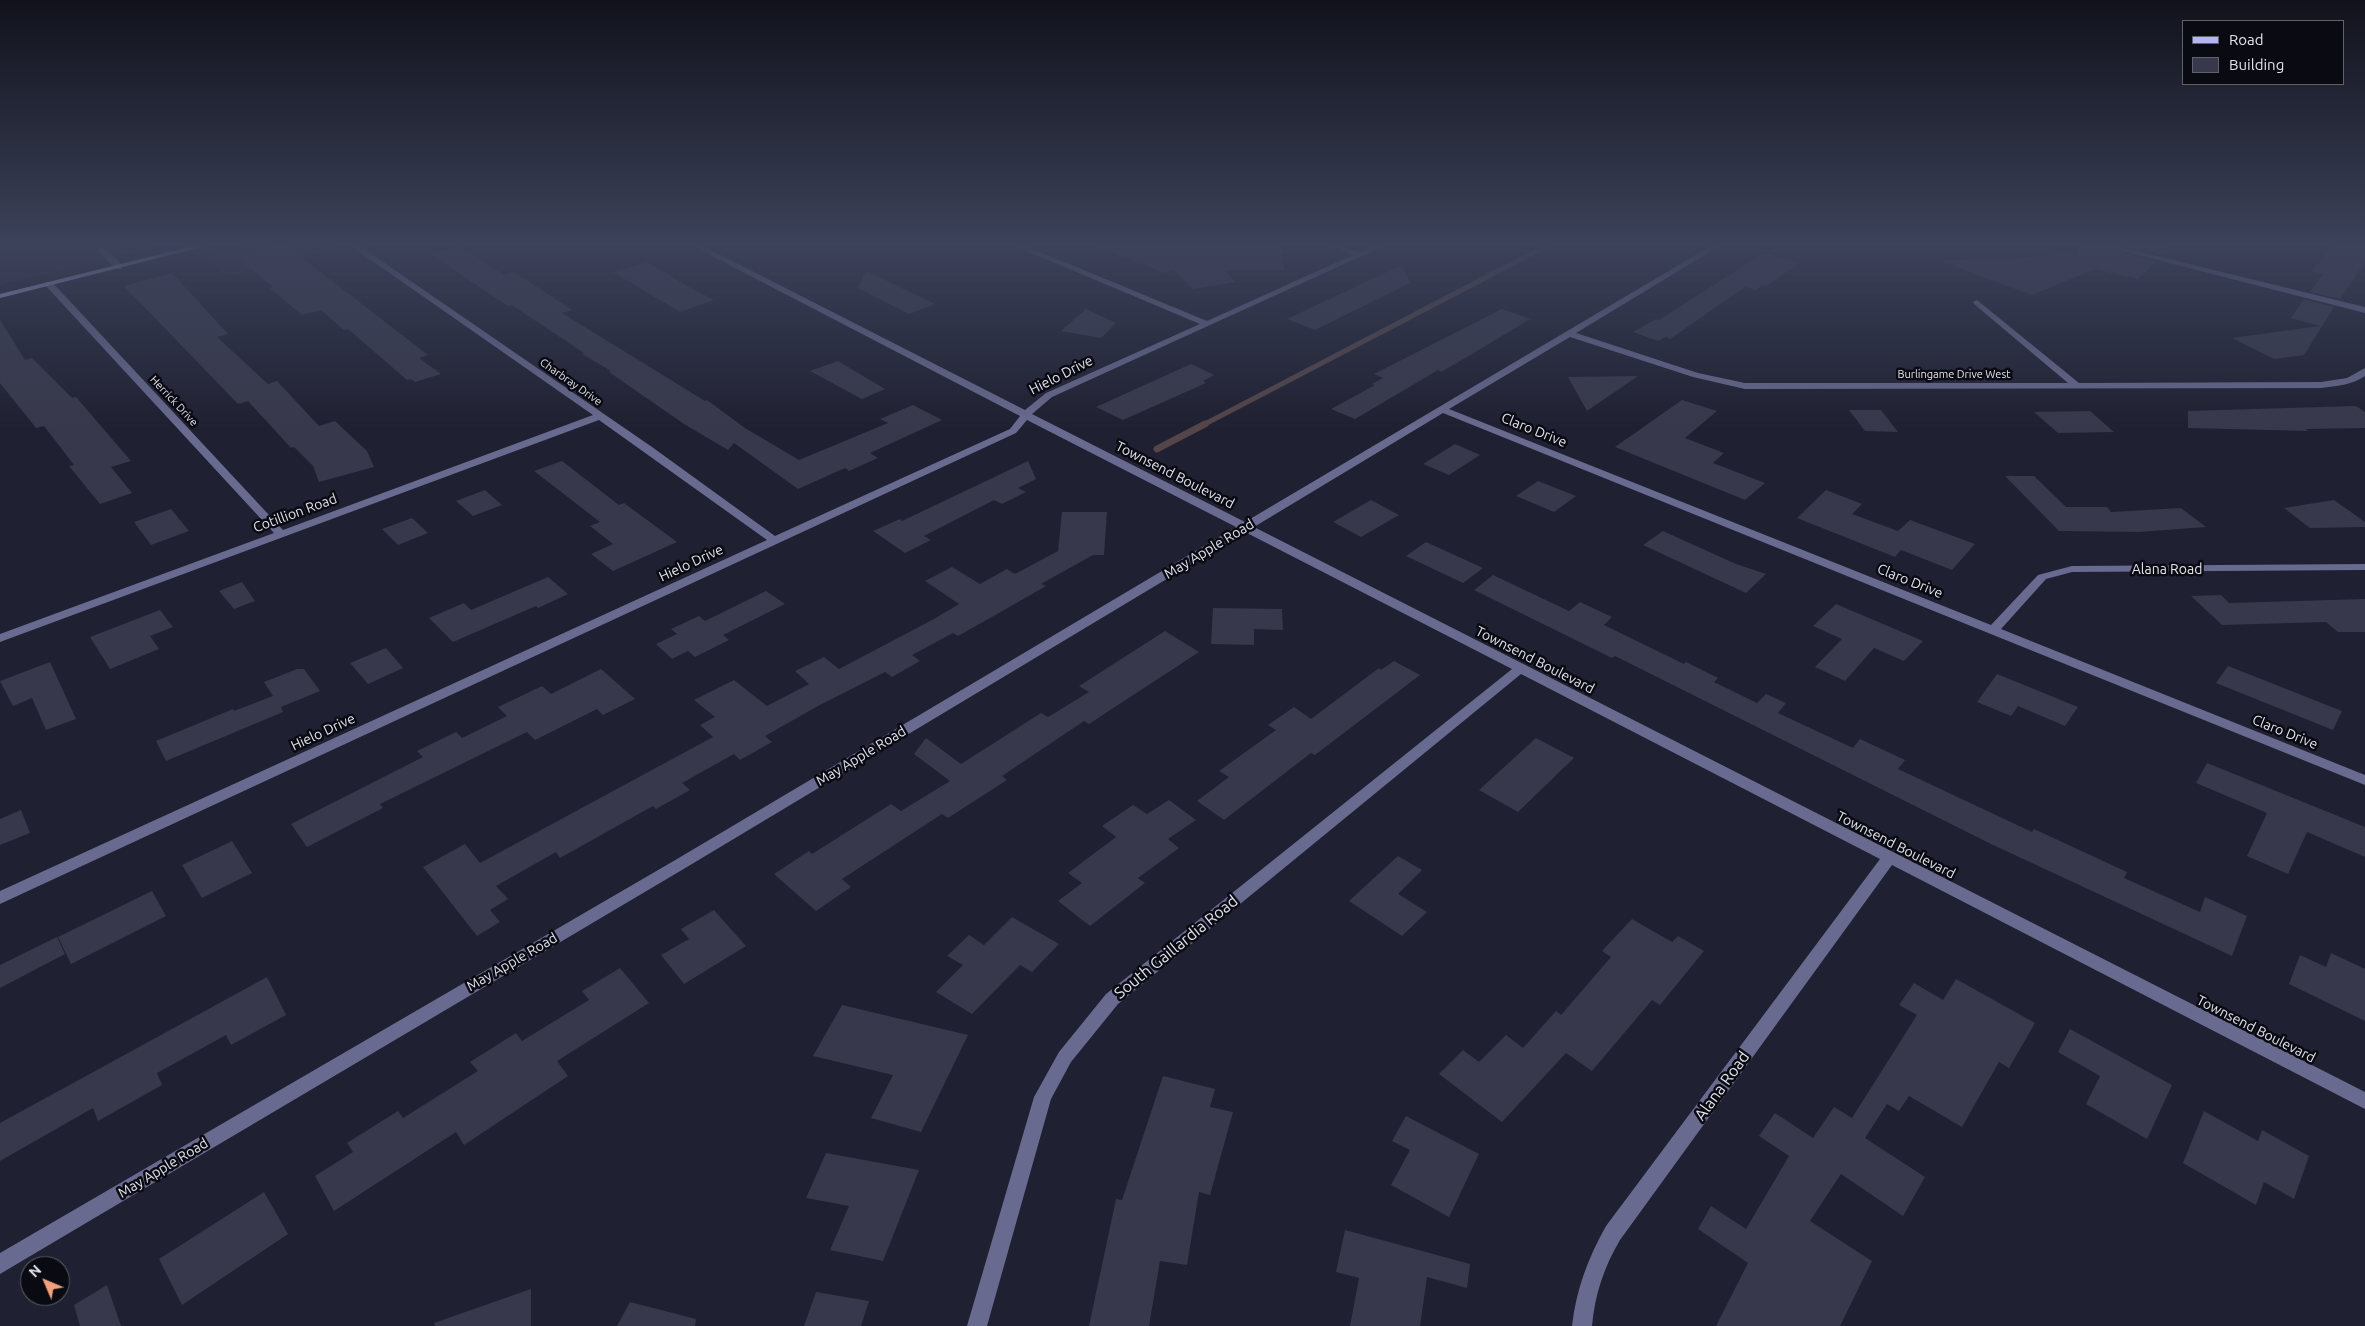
<!DOCTYPE html>
<style>
body{margin:0}
#map{position:relative;width:2365px;height:1326px;overflow:hidden;background:#1f2031;font-family:Ubuntu,sans-serif}
canvas{display:block}
.legend{position:absolute;left:2182px;top:20px;width:162px;height:65px;box-sizing:border-box;background:#0a0a12;border:1px solid #60616a;margin:0;padding:6px 9px;list-style:none;font-size:15px;color:#e2e3ef}
.legend li{display:flex;align-items:center;gap:10px;height:25px}
.legend b{width:25px;border:1px solid #60616a}
.north{position:absolute;left:20px;top:1256px;width:50px;height:50px;box-sizing:border-box;background:#0a0a12;border:1px solid #60616a;border-radius:50%;rotate:315deg;font-size:14px;font-weight:700;line-height:20px;text-align:center;color:#e2e3ef}
.north::after{content:'';display:block;margin:auto;width:18px;height:22px;background:#f1a17d;clip-path:polygon(50% 0,100% 100%,50% 72%,0 100%)}
</style>
<div id="map">
<canvas width="2365" height="1326"></canvas>
<ul class="legend">
<li><b style="height:6px;background:#b4b5f2"></b>Road</li>
<li><b style="height:14px;background:#37384b"></b>Building</li>
</ul>
<div class="north">N</div>
</div>
<script>
const c = document.querySelector('canvas').getContext('2d');
c.lineJoin = 'round';
function fillPath(path, color) {
  c.fillStyle = color;
  c.fill(path, 'evenodd');
}
function trace(path, color, width, dash) {
  c.strokeStyle = color;
  c.lineWidth = width;
  c.lineCap = dash ? 'butt' : 'round';
  c.setLineDash(dash || []);
  c.stroke(path);
}
function label(font, color, halo, rows, align = 'center') {
  c.font = font + ' Ubuntu,sans-serif';
  c.lineWidth = 5;
  c.setLineDash([]);
  c.textBaseline = 'middle';
  c.strokeStyle = halo;
  c.fillStyle = color;
  for (const [text, x, y, turn = 0] of rows) {
    c.save();
    c.translate(x, y);
    c.rotate((+turn || 0) * Math.PI / 180);
    c.textAlign = isNaN(turn) ? turn : align;
    if (halo) c.strokeText(text, 0, 0);
    c.fillText(text, 0, 0);
    c.restore();
  }
}
fillPath(new Path2D(`
 M0 244H169L0 285Z
 M256 244H329L335 248 227 276 204 257Z`), '#292940');
trace(new Path2D(`
 M1203 425 1550 244`), '#544548', 5);
trace(new Path2D(`
 M1157 449 1205 424`), '#544548', 7);
fillPath(new Path2D(`
 M284 244 428 355 419 358 441 374 415 382 411 379 407 380 348 329 344 330 321 310 302 315 270 288 273 287 236 257Z
 M1093 244H1280L1284 270H1224L1236 282 1193 289 1174 270 1165 273 1092 246Z
 M2079 244H2093L2156 262 2138 279 2095 269 2032 295 1940 261 2048 256 2049 248 2078 256Z
 M2116 244H2174L2162 255Z
 M2333 244H2365V262L2340 299 2310 292 2323 274 2312 271Z
 M459 246 504 275 514 272 572 310 562 313 705 401 707 400 745 428 799 460 888 423 880 419 913 405 942 420 870 453 878 458 849 471 845 468 798 489 734 443 728 450 684 424 609 372 611 371 582 354 584 353 512 305 508 306 430 254Z
 M1764 253 1800 263 1766 286 1763 285 1756 290 1745 287 1670 339 1666 337 1658 341 1633 332 1656 319 1659 320Z
 M648 262 685 285 714 300 680 312 613 272Z
 M1402 265 1410 283 1315 330 1287 319Z
 M866 271 935 304 909 314 858 288Z
 M172 273 228 334 217 337 268 384 277 381 319 426 335 421 367 451 374 467 319 482 313 466 294 447 291 448 248 401 238 404 124 286Z
 M2304 299 2334 307 2304 355 2274 359 2232 338 2320 326 2291 318Z
 M1086 309 1116 323 1101 338 1061 331Z
 M1502 309 1530 319 1472 354 1441 372 1438 370 1355 419 1331 409 1375 385 1372 384 1383 378 1374 374Z
 M0 320 25 360 32 358 72 398 76 397 131 461 111 467 132 493 100 504 69 466 74 465 44 426 36 428 0 383Z
 M838 361 885 389 862 399 810 371Z
 M1191 364 1214 375 1203 381 1206 383 1123 420 1096 407Z
 M1638 376 1587 411 1568 377Z
 M1682 400 1717 411 1685 438 1724 453 1713 463 1765 483 1745 500 1615 447Z
 M2356 406 2365 412V428L2306 429 2308 431 2188 428V411Z
 M1849 410H1881L1898 432 1865 431Z
 M2090 411 2114 432 2058 433 2034 412Z
 M1455 444 1480 455 1449 475 1423 464Z
 M562 461 619 505 624 503 677 542 613 571 591 554 613 544 590 526 600 522 534 471Z
 M1028 461 1036 479 1018 488 1026 492 1002 504 994 500 924 536 931 540 905 553 873 531 900 519 902 521Z
 M2005 476H2034L2066 507H2107L2111 512 2181 508 2206 527 2139 532 2059 531Z
 M1538 481 1576 496 1554 512 1516 496Z
 M485 490 502 505 473 516 456 501Z
 M1826 490 1862 504 1852 514 1898 531 1910 520 1975 544 1952 570 1901 550 1895 557 1797 518Z
 M1371 500 1399 515 1361 537 1333 522Z
 M2334 500 2365 522V527L2310 528 2284 508Z
 M171 509 189 531 151 545 134 522Z
 M1062 512H1107L1104 555H1093L1041 584 1046 586 1006 609 958 636 953 633 912 655 920 661 892 677 885 672 818 706 765 736 772 742 740 760 734 754 682 783 690 790 656 809 653 806 560 858 556 852 496 886 508 899 490 910 500 922 477 936 423 867 465 844 480 863 713 737 700 725 715 717 694 700 734 680 767 706 809 684 795 671 824 657 839 669 934 619 959 604 925 581 952 567 980 584 1007 569 1015 574 1058 551Z
 M412 518 428 533 398 545 382 529Z
 M1663 531 1736 564 1766 574 1746 593 1643 545Z
 M1426 542 1483 568 1463 583 1406 556Z
 M1493 575 1569 611 1580 602 1612 617 1604 625 1684 664 1686 662 1718 678 1714 682 1757 703 1766 694 1786 703 1778 713 1853 748 1860 739 1905 760 1898 769 2032 832 2034 829 2127 872 2124 878 2200 912 2205 897 2247 916 2232 956 1991 844 1615 656 1612 658 1474 590Z
 M548 577 568 594 538 608 536 606 453 642 429 618 464 603 471 610Z
 M242 582 255 601 234 609 219 591Z
 M766 591 785 604 723 635 729 640 695 657 688 651 672 659 656 644 677 634 671 629 699 616 705 621Z
 M2221 595 2229 603 2365 599V632H2338L2326 622 2222 625 2191 596Z
 M1836 604 1923 641 1904 661 1874 648 1845 681 1815 667 1842 639 1813 626Z
 M1213 608 1282 609 1283 630 1254 629V645L1211 644Z
 M160 610 173 627 150 636 159 649 110 669 90 637Z
 M1165 631 1199 652 1089 724 1084 721 1002 776 1007 780 948 818 942 814 842 879 851 887 816 911 774 874 809 851 812 854 891 804 901 811 950 781 914 754 926 738 961 764 1041 713 1048 717 1089 692 1079 686Z
 M386 648 403 668 368 684 350 663Z
 M1394 661 1420 675 1315 755 1311 753 1224 820 1197 801 1229 777 1219 771 1276 730 1268 725 1294 707 1311 719 1379 668 1381 670Z
 M50 662 76 719 46 730 32 698 13 706 0 681Z
 M2228 666 2342 711 2333 730 2216 683Z
 M297 669H304L320 691 281 707 283 712 166 761 156 741 233 709 234 711 273 696 264 682Z
 M601 669 635 699 603 715 597 709 535 740 527 732 380 804 383 808 307 847 291 824 423 757 417 751 456 732 462 738 507 716 498 707 542 686 551 694Z
 M1997 674 2078 707 2065 726 2018 706 2011 716 1977 702Z
 M1536 738 1574 758 1518 812 1479 790Z
 M2207 763 2365 827V857L2307 832 2288 874 2247 856 2267 813 2196 783Z
 M1169 800 1196 820 1168 839 1179 848 1138 878 1145 883 1090 926 1058 901 1082 883 1068 873 1116 837 1102 826 1133 805 1147 814Z
 M21 810 30 833 0 845V819Z
 M232 841 252 873 202 898 182 865Z
 M1398 856 1422 870 1398 894 1427 912 1402 936 1349 901Z
 M152 891 166 916 71 964 58 937Z
 M714 910 746 946 684 984 661 955 689 939 681 929Z
 M1012 917 1059 944 1032 972 1020 965 972 1014 936 992 963 965 947 956 969 935 984 945Z
 M1632 919 1672 942 1678 936 1704 951 1660 1005 1652 1000 1592 1071 1566 1053 1502 1122 1439 1074 1463 1050 1479 1062 1506 1035 1523 1048 1556 1011 1561 1015 1611 957 1602 951Z
 M57 937 65 954 0 988V965Z
 M2331 953 2365 969V1021L2289 984 2300 955 2326 967Z
 M620 968 649 1003 557 1061 568 1076 464 1145 456 1132 334 1211 315 1176 353 1152 347 1143 398 1111 403 1118 478 1071 470 1062 516 1033 522 1041 589 1000 582 991Z
 M267 977 286 1015 231 1045 226 1035 157 1073 162 1085 98 1121 93 1108 0 1161V1123Z
 M1956 979 2035 1023 2009 1068 1999 1062 1962 1127 1909 1096 1899 1111 1887 1104 1865 1138 1925 1177 1903 1216 1841 1174 1810 1221 1872 1261 1840 1326H1716L1748 1263 1698 1229 1711 1206 1746 1229 1789 1156 1759 1136 1775 1113 1813 1138 1834 1107 1852 1118 1917 1015 1899 1005 1914 983 1943 1000Z
 M842 1005 968 1035 921 1132 871 1118 893 1075 813 1056Z
 M2070 1029 2172 1085 2147 1139 2086 1104 2100 1076 2058 1052Z
 M1163 1076 1215 1089 1210 1107 1233 1112 1210 1195 1199 1192 1187 1265 1160 1261 1149 1326H1089L1116 1199 1122 1200Z
 M2204 1111 2258 1141 2262 1130 2309 1156 2294 1199 2264 1182 2256 1205 2183 1163Z
 M1406 1116 1479 1154 1449 1217 1391 1185 1410 1150 1392 1141Z
 M826 1153 919 1170 883 1261 830 1250 849 1206 806 1198Z
 M264 1192 288 1234 182 1305 159 1259Z
 M1345 1230 1470 1264 1467 1288 1427 1277 1420 1326H1350L1359 1278 1336 1272Z
 M107 1285 121 1326H80L74 1305Z
 M531 1289V1326H435L434 1323Z
 M816 1292 869 1301 861 1326H804Z
 M630 1302 696 1319 695 1326H617Z`), '#37384b');
fillPath(new Path2D(`
 M348 244H357L652 447 775 536 1010 429 1020 416 689 244H699L1025 410 1046 393 1200 324 1010 244H1021L1207 321 1353 255 1324 244H1335L1359 252 1378 244H1388L1052 397 1032 414 1245 522 1714 244H1723L1576 333 1698 373 1745 383H2068L1974 304 1973 302 1977 300 2079 383 2321 382 2347 378 2365 368V376C2352 385 2336 386 2321 388L1745 389 1693 377 1570 337 1449 409 1991 625 2038 575 2072 566 2365 564V570L2072 572 2046 579 2001 629 2365 775V785L1443 413 1254 527 2365 1092V1109L1892 865 1620 1240C1604 1267 1595 1294 1592 1326H1572C1576 1290 1588 1258 1606 1226L1880 859 1521 674 1118 1004 1071 1062 1051 1099 987 1326H967L1034 1097 1059 1052 1106 994 1512 669 1245 532 687 867 0 1274V1253L677 859 1236 527 1027 420 1016 433 0 904V891L767 540 599 420 0 642V634L274 533 46 286V282H52L283 530 593 415Z
 M2095 244H2108L2365 307V313Z
 M99 248H105L122 265V269H116L99 252Z`), '#696a8f');
fillPath(new Path2D(`
 M201 244H214L0 298V294Z`), '#b4b5f2');
const sky = c.createLinearGradient(0, 0, 0, 430);
sky.addColorStop(0, '#11121b');
sky.addColorStop(0.57, '#3c425a');
sky.addColorStop(1, '#3c425a00');
c.fillStyle = sky;
c.fillRect(0, 0, 2365, 430);
label('11px', '#e2e3ef', '#0a0a12', [
 ["Burlingame Drive West",1954,374],
 ["Charbray Drive",571,382,35],
 ["Herrick Drive",174,401,47]
]);
label('14px', '#e2e3ef', '#0a0a12', [
 ["Hielo Drive",1061,375,-27],
 ["Claro Drive",1534,430,22],
 ["Townsend Boulevard",1175,475,27],
 ["Cotillion Road",295,513,-20],
 ["May Apple Road",1209,549,-31],
 ["Hielo Drive",691,563,-25],
 ["Alana Road",2167,569],
 ["Claro Drive",1910,581,22],
 ["Townsend Boulevard",1535,660,27],
 ["Hielo Drive",323,732,-25],
 ["Claro Drive",2285,732,22],
 ["May Apple Road",861,756,-31],
 ["Townsend Boulevard",1896,845,27],
 ["May Apple Road",512,962,-30],
 ["Townsend Boulevard",2256,1029,27],
 ["May Apple Road",163,1168,-31]
]);
label('16px', '#e2e3ef', '#0a0a12', [
 ["South Gaillardia Road",1176,947,-39],
 ["Alana Road",1722,1086,-54]
]);
</script>
